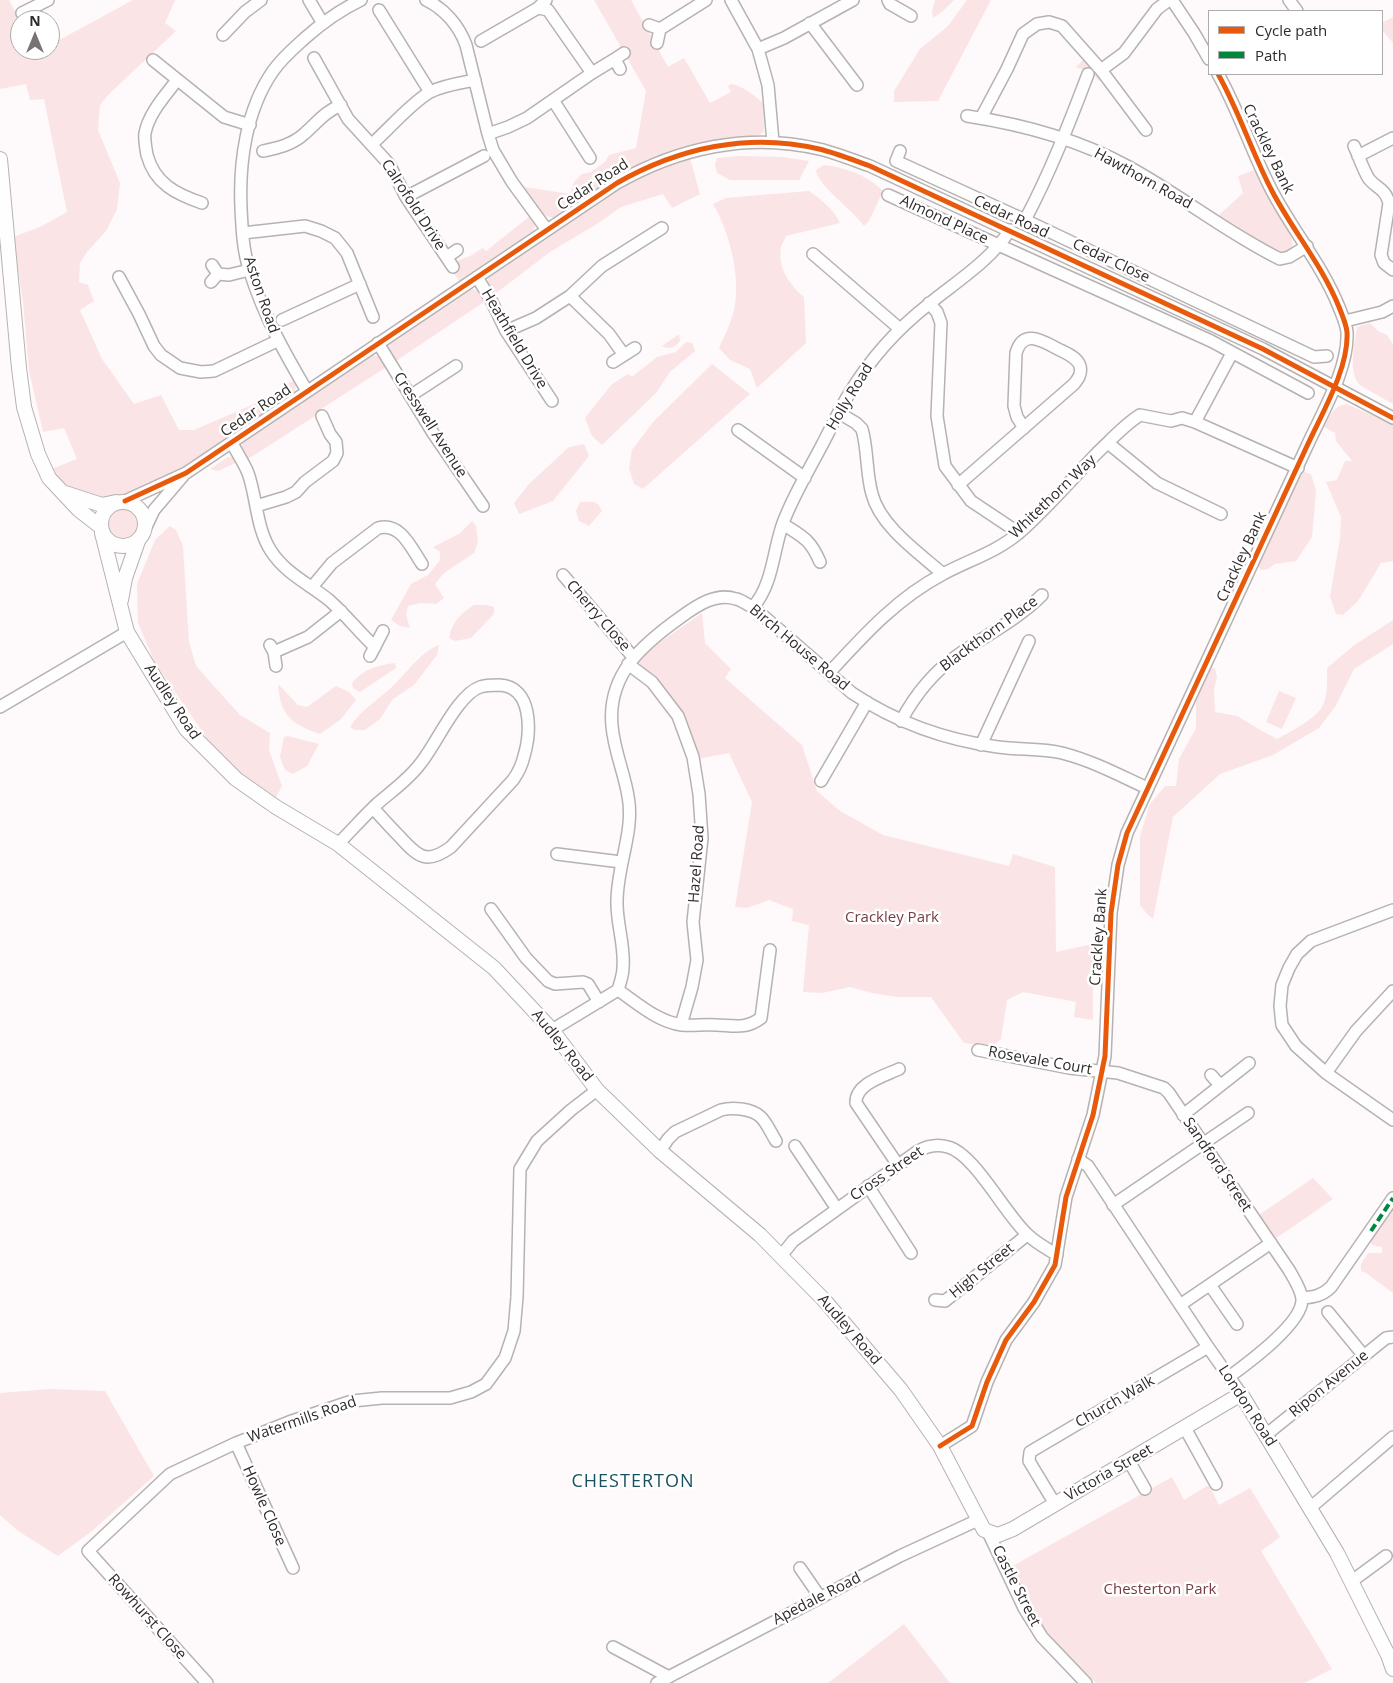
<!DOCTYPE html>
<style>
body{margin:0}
#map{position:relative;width:1393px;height:1683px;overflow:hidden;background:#fef9fa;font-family:"Open Sans",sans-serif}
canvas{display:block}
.legend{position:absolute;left:1208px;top:10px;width:175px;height:65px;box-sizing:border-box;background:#fff;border:1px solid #acaaaa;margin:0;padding:6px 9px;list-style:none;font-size:15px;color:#2f2b2b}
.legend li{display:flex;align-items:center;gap:10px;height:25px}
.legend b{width:25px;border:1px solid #acaaaa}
.north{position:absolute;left:10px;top:10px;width:50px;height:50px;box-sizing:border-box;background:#fff;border:1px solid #acaaaa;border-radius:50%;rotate:0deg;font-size:14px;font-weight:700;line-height:20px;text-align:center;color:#2f2b2b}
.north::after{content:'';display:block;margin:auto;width:18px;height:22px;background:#777373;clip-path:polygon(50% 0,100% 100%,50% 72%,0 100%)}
</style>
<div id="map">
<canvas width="1393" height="1683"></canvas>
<ul class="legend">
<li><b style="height:6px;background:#e8590c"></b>Cycle path</li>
<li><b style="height:6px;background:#00873e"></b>Path</li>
</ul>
<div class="north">N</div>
</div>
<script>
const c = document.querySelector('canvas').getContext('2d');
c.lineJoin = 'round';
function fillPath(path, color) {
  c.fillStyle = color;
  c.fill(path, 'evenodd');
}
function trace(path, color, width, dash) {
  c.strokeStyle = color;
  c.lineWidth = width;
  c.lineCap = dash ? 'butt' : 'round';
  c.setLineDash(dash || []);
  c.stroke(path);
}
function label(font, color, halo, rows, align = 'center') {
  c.font = font + ' "Open Sans",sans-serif';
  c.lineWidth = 5;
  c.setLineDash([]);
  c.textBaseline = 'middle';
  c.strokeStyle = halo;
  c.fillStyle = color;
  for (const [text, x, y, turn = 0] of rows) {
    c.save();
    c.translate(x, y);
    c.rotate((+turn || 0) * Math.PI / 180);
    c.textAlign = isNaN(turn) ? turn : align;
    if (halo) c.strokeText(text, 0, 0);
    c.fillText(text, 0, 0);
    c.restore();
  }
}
fillPath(new Path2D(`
 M0 0H9L20 21V50H36L37 52 41 50H50V45L133 0H175L165 23 176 31 109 94 100 105 98 130 120 183 117 209 106 231 87 252 80 263 79 282 88 285 94 301 80 310 102 359 134 404 161 395 179 430H194L259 402 294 380 296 385 295 392 175 473 140 490 117 497 102 499 71 490 57 479 49 470 77 459 64 428 43 432 29 371 23 302 13 237 40 227 67 212 44 99 30 100 26 84 0 89Z
 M594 0H631L668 67 684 58 710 103 731 92 728 86 731 84C743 86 754 95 763 103L764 132 759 135C735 138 710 139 687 146 637 160 594 189 553 218 539 217 531 198 524 187L570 194 574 182 582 174 591 172 605 162 609 155 636 148 646 91Z
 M935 0H954L943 11 933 18 932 11Z
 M967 0H991L938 101 894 102V91L920 49 948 26Z
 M1393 17V43L1382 30V23Z
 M1085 58 1104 78 1099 81 1091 72 1076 67Z
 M741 156 782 157 809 161 799 180H730L717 173 715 165 717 158Z
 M690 158 700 194 672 208 663 194 621 207 597 224 550 252 495 294 487 282 489 276 495 271 587 209 641 176 659 168Z
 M824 165C844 167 869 176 883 191L869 221 864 226C854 211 817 185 816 170Z
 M1254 170 1290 231C1295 246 1293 255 1275 250L1219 215 1243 193 1238 176Z
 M809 191C822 200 833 209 840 223L786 236C784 240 782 244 781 247 777 267 790 286 804 297L806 343 757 388 750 369 730 360 719 348C725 335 733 319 735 305 740 273 729 231 713 204L726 198Z
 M530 216 535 226 533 231 459 281 451 268 456 265 459 260 470 256 483 248 486 251Z
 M468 289C478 289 482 291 487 300L396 361 391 352 389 345 393 340Z
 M1370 323 1378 331 1387 335 1393 344V404L1361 386C1347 373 1355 344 1357 327Z
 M679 334 680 341C675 348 670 350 662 346Z
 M686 342 692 343 695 351 670 372 656 393 602 445 592 436 585 418 612 384 628 374 632 377 657 357 676 352Z
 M374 355 383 358 388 366 318 411 315 416 245 461C239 446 241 445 252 434L367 357Z
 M712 364 750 394 643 489 634 484 629 468 632 450 654 421Z
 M1347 404 1393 425V561L1381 563 1358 601 1343 615 1336 614 1330 596 1340 539 1341 517 1326 482 1337 480 1345 461H1352L1336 441 1335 433 1324 427C1330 415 1333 406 1347 404Z
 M584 444 589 456 553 501 519 514 514 503 529 484 569 447Z
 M228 457 235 458 237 462 218 471 210 469Z
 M1301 471 1311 474 1316 491 1312 537 1296 561 1275 564 1268 569 1261 570 1257 565Z
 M580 502C592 502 597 499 602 511L589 526 579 521 576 511Z
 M106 523a17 17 0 1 1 34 0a17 17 0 1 1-34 0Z
 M472 521 476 526 478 542 474 553 444 573 435 584 444 598 436 604 420 603 408 606 406 615 410 628 400 626 391 620 411 584 428 575 440 560V552L433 547 459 534Z
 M170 526 176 530 183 546 189 642 196 666 240 715 270 733 269 750 282 786 276 797 234 768 213 747 155 663 138 623 137 584 155 540Z
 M474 605H486L494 607V614L471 638 455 641 449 638C452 622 461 613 474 605Z
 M702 613 705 643 731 669 725 678 802 745 817 791 840 811 883 835 1009 866 1013 854 1055 867 1056 952 1093 944V1020L1074 1017 1076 1002 1023 992 1007 1000 1001 1039 992 1047 964 1043 931 997H897L872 993 850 987 822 993 803 992 809 925 792 921 793 909 769 900 747 908 735 907 752 802 729 753 697 759 689 737 637 667 640 660 646 652Z
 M1393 620V644L1354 669 1335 707 1319 728 1273 755 1220 774 1173 817 1153 919 1147 914 1140 905V836L1150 804 1165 786H1176L1179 759 1196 728V701L1209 669 1215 668 1217 677 1214 690 1215 712 1237 716 1262 731 1277 739C1290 732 1314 720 1322 707 1328 696 1327 681 1327 668L1353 646Z
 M439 645 437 655 414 685 393 699 380 719 365 730H355L350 727C361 709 380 699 395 684 409 670 421 652 439 645Z
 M395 663 396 668 360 692 353 688 352 683C363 669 379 665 395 663Z
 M278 684 298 705 307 707 336 686 349 692 356 700 340 720 320 734C292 724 280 716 278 684Z
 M1279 691 1296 698 1282 729 1266 722Z
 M288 736 319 744 307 766 293 774 285 770 280 757 284 737Z
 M1313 1178 1333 1199 1275 1239 1259 1215Z
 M1393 1207V1293L1366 1273 1361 1271V1264L1368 1253H1382V1247L1372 1245 1369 1239 1391 1213Z
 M50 1389 105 1391 154 1476 92 1531 58 1556 18 1531 0 1515V1393Z
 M1172 1477 1184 1500 1207 1486 1210 1487 1219 1505 1250 1488 1280 1537 1261 1551 1332 1669 1304 1683H1096L1048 1636 1030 1611 1009 1568Z
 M904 1624 950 1683H828Z`), '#fbe4e6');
const minor = new Path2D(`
 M309 0 322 22
 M426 0C445 9 459 26 466 45L488 134 493 150 512 182 547 230
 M731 0 758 49 768 85 773 142
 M888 0 890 4 911 16
 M1172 0 1194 33 1209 59
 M1289 0 1297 11
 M538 8 548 10 592 73
 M379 10 430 92
 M22 13 48 0
 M810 23 857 85
 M649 25 660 29 657 43
 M660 29 706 0
 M223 35 245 12 261 0
 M481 41 538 8 546 0
 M758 49 784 38 853 0
 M314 58 348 119 389 164 406 197 453 267
 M153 60 224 117 250 125
 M620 69 615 59 624 53
 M1101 70 1124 53 1157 9 1169 0
 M177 80C165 96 149 113 145 133 144 139 146 149 147 155 155 184 176 194 202 203
 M553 100 590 158
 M967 116C1020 124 1079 140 1127 166 1179 194 1227 233 1280 259L1289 257 1307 246
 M981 118 1007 69 1023 34 1037 24 1049 22 1062 26 1101 70 1146 130
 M488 134 508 127 527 118 592 73 615 59
 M372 144C389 129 411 103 430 92 444 85 460 83 475 80
 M1354 146C1359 156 1363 170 1369 179 1377 189 1385 188 1389 203L1381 255 1384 263 1393 270
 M263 151C277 148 292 145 304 134 318 122 323 113 341 105
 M900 151 896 161 1025 220 1314 357 1327 356
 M1358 156 1393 138
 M888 195 1211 341 1308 393
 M406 197 484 156
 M1025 220C1050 173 1069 124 1088 74
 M243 233 305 226 321 231 335 238 347 253 373 317
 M813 254 900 329
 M447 257 457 250
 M218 274 229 275 249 270
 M119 277 139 314 154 346 161 355 180 368 201 372 214 371 277 341
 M477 277 492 302 506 331 552 401
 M211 282 218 274 212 265
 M570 296 609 334 624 355
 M929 303 937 312 941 323 937 416 945 466 971 501 1019 533
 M282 320 360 284
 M1345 321 1382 312 1393 306
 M506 331 536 318 570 296 602 266 662 228
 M378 343 433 433 483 506
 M613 362 635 348
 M307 391C284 352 264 316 250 272 243 252 242 229 241 208 239 162 246 110 273 71 282 58 294 48 305 38 322 23 340 10 361 0
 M410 396 456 366
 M839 413 856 423 862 429C868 450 866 473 872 494 880 526 919 553 943 574
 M1195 422 1232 353
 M738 430 805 478
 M232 443C237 453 244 463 248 473 257 498 256 528 271 551 285 573 309 584 329 600 346 615 359 632 375 647
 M1108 443 1157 483 1221 514
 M958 485 1074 384C1078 379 1082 374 1080 366 1077 357 1066 353 1058 349 1043 341 1023 328 1016 353L1014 406 1017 417 1024 428
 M125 501 186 473 617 183C678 148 749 132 819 149 836 153 853 160 870 166L1263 349 1393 418
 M256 506 286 497 296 492 305 482 333 461 337 453 336 442 330 434 322 416
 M783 524C803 537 810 539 820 562
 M145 529 154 510 183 476
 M563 575 633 657
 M312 587 332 563 378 528C401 522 411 548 422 564
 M753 607C773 585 773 550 783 523 793 496 809 470 822 445 831 428 839 410 849 394 870 359 897 329 929 304 957 281 990 261 1010 230
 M270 645 274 652 276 666
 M274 652 308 637 341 611
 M370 656 383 631
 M628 664 652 682 678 716 693 757 699 794 702 838 693 922 697 960 692 987 681 1025
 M829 673C863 636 897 598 943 574 969 560 997 552 1020 532 1047 508 1072 479 1097 453 1111 440 1124 425 1140 415L1171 421 1182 418 1195 422 1298 468
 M0 707 127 632
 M901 721C915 695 933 672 958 655 986 635 1017 620 1042 595
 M981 745 1029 641
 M821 781 867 702
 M338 844C352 830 364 816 378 803 392 791 409 779 420 764 436 745 457 695 480 687 486 685 493 685 499 685 533 686 531 732 524 756 522 765 518 773 513 780L451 847C427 865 418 857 400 837 391 828 382 818 373 808
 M557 854 621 862
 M491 909 526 958 548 981 555 984 583 982 588 984 599 1002
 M1393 910 1311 941 1297 954 1289 968 1282 985 1280 1006 1282 1025 1296 1046 1326 1073 1393 1120
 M618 990C637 1003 658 1022 682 1025 693 1026 705 1024 717 1025 736 1026 746 1029 761 1018L770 950
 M552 1030 618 990C620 983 623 975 623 968 625 946 617 925 617 904 616 867 635 832 628 796 624 772 614 750 612 726 607 674 643 644 681 617 696 606 716 592 736 599 742 600 747 605 753 607L852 693C897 723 945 740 998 747 1019 750 1041 748 1062 753 1093 761 1119 775 1147 788
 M978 1050 1069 1068 1118 1073 1164 1088 1169 1093 1289 1270C1294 1279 1301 1289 1302 1299 1303 1323 1248 1363 1229 1377
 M1326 1073 1356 1031 1393 991
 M1211 1075 1220 1085
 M1183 1115 1249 1063
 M795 1146 837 1209
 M660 1151 668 1139 675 1132 721 1110C728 1108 734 1108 741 1109 764 1112 765 1123 776 1141
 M1078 1159 1088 1166 1208 1347 1241 1394
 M898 1165 856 1103C855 1084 884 1076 899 1069
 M868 1186 911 1253
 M1113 1205 1248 1113
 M781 1256 793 1241 918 1151C927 1146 938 1144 948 1147 975 1154 1006 1216 1028 1235 1036 1243 1048 1249 1057 1255
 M1210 1285 1237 1324
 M1302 1298C1314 1297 1322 1296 1331 1287L1393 1198
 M935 1300 945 1301 1027 1235
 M1180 1305 1271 1243
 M1328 1312 1364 1356
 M1185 1428 1216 1484
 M1267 1434 1386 1338 1393 1337
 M236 1443 293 1568
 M940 1446 972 1426 987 1382 1006 1340 1034 1302 1055 1265 1066 1197 1093 1115 1105 1056 1111 913 1118 865 1127 833 1307 446C1322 413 1349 368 1347 332 1346 323 1342 315 1339 307 1322 265 1293 231 1272 191 1252 153 1239 111 1218 74
 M1129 1461 1145 1489
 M1055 1504 1029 1461 1030 1452 1208 1347
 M1310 1508 1393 1437
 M988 1532 1024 1608 1042 1637 1086 1683
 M800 1568 820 1597
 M1352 1581 1386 1556
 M613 1647 669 1677
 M207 1683 88 1551 170 1474 236 1443 289 1422 352 1401 382 1398H450L471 1392 486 1384 505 1358 514 1331 517 1297 520 1169 537 1141 571 1110 597 1090
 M657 1683 900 1556 978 1520`);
const major = new Path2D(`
 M0 159 19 368 24 407 38 454 49 478 79 510 101 527
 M65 493 102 505 116 502
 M101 524a22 22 0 1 1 44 0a22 22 0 1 1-44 0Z
 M102 533 127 632 186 729 236 779 276 807 338 844 494 968 552 1030 597 1090 660 1151 760 1235 825 1301 901 1390 940 1446 984 1530 998 1535 1013 1529 1241 1394 1337 1553 1388 1655 1393 1669
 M121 600 125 578 138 541`);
trace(minor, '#b6b2b2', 14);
trace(major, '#b6b2b2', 16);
trace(minor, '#fffefe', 11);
trace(major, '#fffefe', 14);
trace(new Path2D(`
 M1371 1231 1393 1198`), '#00873e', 4, [8, 4]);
trace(new Path2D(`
 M125 501 186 473 617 183C678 148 749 132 819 149 836 153 853 160 870 166L1263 349 1393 418
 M940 1446 972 1426 987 1382 1006 1340 1034 1302 1055 1265 1066 1197 1093 1115 1105 1056 1111 913 1118 865 1127 833 1307 446C1322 413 1349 368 1347 332 1346 323 1342 315 1339 307 1322 265 1293 231 1272 191 1252 153 1239 111 1218 74`), '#e8590c', 5);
label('15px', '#2f2b2b', '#fff', [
 ["Crackley Bank",1268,149,64],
 ["Hawthorn Road",1143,179,29],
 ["Cedar Road",593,185,-33],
 ["Calrofold Drive",413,205,57],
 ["Cedar Road",1011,217,25],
 ["Almond Place",944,220,25],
 ["Cedar Close",1111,261,25],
 ["Aston Road",261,295,71],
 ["Heathfield Drive",514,339,59],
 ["Holly Road",850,397,-59],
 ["Cedar Road",256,411,-34],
 ["Cresswell Avenue",430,425,57],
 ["Whitethorn Way",1053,497,-44],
 ["Crackley Bank",1242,557,-65],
 ["Cherry Close",598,616,49],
 ["Blackthorn Place",989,634,-36],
 ["Birch House Road",799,648,40],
 ["Audley Road",172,702,56],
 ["Hazel Road",697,864,-86],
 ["Crackley Bank",1099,937,-86],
 ["Audley Road",562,1046,51],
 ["Rosevale Court",1040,1061,10],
 ["Sandford Street",1217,1165,56],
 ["Cross Street",887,1174,-34],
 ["High Street",982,1271,-39],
 ["Audley Road",849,1330,49],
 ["Ripon Avenue",1329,1384,-39],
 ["Church Walk",1115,1402,-30],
 ["London Road",1247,1406,57],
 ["Watermills Road",302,1420,-19],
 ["Victoria Street",1109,1473,-30],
 ["Howle Close",264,1506,66],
 ["Castle Street",1016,1586,63],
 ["Apedale Road",817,1599,-27],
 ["Rowhurst Close",147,1617,48]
]);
label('15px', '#793b46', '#fff', [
 ["Crackley Park",892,918],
 ["Chesterton Park",1160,1590]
]);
c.letterSpacing = '1px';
label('18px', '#19515d', '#fff', [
 ["CHESTERTON",633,1482]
]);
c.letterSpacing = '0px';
</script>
